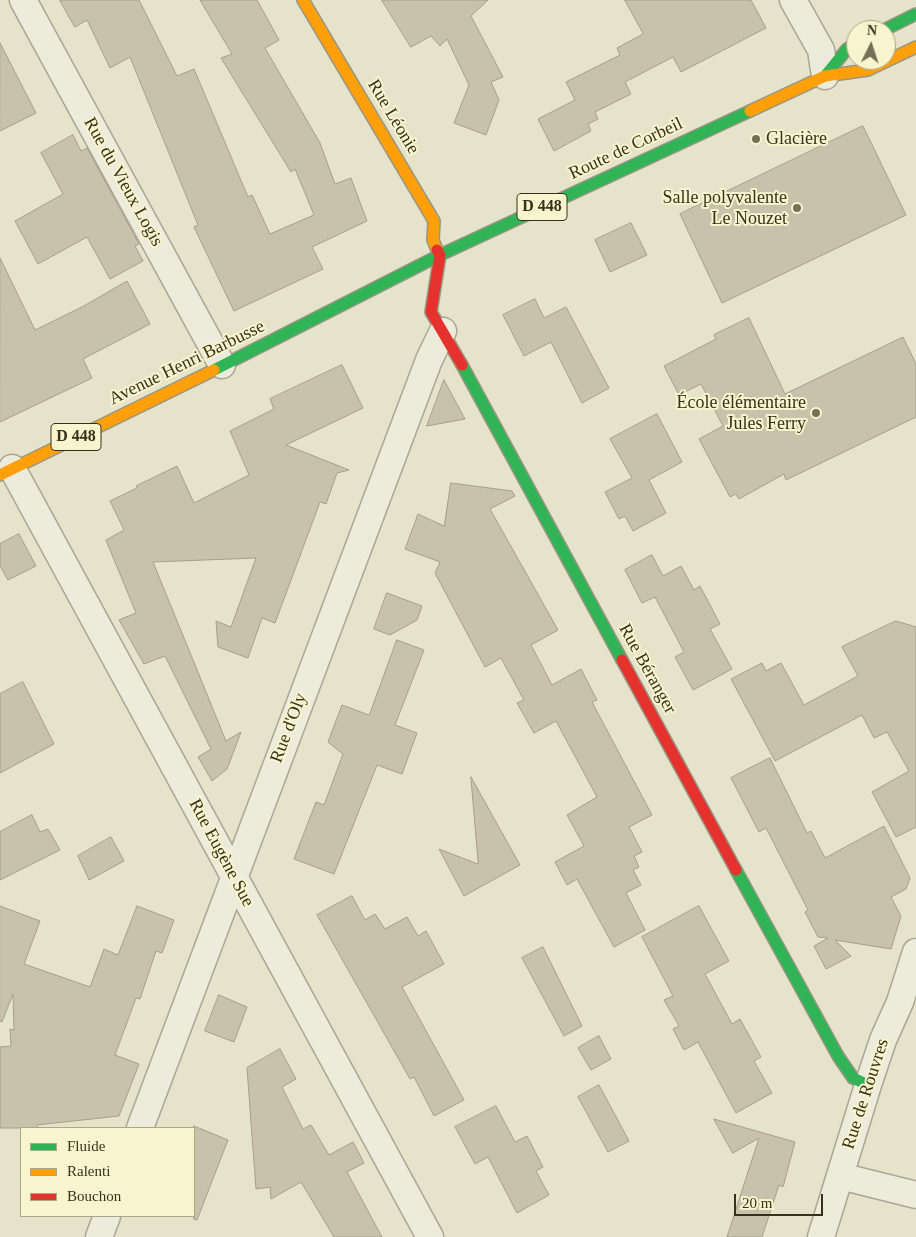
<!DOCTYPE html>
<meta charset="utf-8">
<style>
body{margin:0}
#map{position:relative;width:916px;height:1237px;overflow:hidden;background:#e5e3ca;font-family:Georgia,serif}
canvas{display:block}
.legend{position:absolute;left:20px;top:1127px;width:175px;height:90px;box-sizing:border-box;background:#f8f5ce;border:1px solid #aba686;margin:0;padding:6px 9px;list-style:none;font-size:15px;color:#38301b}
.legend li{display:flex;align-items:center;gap:10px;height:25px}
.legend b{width:25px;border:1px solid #aba686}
.north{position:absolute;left:846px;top:20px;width:50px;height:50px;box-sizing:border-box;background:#f8f5ce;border:1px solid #aba686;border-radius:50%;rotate:4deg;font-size:14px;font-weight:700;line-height:20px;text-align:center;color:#38301b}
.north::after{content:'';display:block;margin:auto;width:18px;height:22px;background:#756f58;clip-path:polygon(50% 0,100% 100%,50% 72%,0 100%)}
.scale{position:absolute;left:734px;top:1194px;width:89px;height:22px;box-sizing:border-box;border:2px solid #38301b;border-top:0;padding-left:6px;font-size:15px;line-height:18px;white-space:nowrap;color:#38301b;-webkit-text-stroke:4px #f8f5ce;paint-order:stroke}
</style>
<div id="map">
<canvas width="916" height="1237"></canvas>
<ul class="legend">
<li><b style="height:6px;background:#30b455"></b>Fluide</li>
<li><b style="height:6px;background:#ff9f0a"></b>Ralenti</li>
<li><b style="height:6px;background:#e5322d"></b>Bouchon</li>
</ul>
<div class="north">N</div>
<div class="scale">20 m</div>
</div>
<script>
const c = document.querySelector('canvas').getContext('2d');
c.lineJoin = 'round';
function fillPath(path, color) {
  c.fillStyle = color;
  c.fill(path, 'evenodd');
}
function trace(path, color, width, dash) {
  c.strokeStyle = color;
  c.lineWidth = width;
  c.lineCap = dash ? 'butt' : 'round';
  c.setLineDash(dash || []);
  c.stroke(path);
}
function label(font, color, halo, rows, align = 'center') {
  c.font = font + ' Georgia,serif';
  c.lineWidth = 4;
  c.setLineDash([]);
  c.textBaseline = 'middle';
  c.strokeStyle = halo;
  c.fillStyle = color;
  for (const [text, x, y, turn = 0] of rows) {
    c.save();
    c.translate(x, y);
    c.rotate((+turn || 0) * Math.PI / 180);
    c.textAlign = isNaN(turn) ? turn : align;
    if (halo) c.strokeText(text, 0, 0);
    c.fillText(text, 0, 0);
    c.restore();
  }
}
const building = new Path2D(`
 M60 0H139L177 76 194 69 248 197 252 195 270 234 314 215 295 169 291 172 221 58 232 54 200 0H257L279 40 265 48 320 143 335 184 351 178 367 221 312 247 323 269 234 311 194 227 198 225 130 57 110 68 87 20 75 27Z
 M382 0H488L471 16 503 77 491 82 499 100 486 135 454 123 469 85 447 39 440 46 431 36 411 47Z
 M625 0H751L766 28 681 72 673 57 625 82 631 94 595 112 598 119 588 124 591 131 554 151 538 119 575 100 566 82 620 55 617 48 643 34Z
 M0 43 36 113 0 131Z
 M863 126 906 215 722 303 680 214Z
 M73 135 81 151 87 148 139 244 135 246 143 261 110 279 87 237 38 264 15 221 63 194 41 153Z
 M631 223 647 255 610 272 595 240Z
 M0 258 35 330 82 307 127 281 150 324 83 359 92 378 0 422Z
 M535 299 544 318 566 307 609 388 582 403 551 342 524 356 503 315Z
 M749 318 785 394 903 337 916 364V417L786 480 784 474 739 499 736 494 730 497 699 439 723 426 701 384 679 395 664 366 716 339 714 335Z
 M342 365 363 408 286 445 349 470 337 473 326 504 320 502 275 623 262 618 248 658 218 647 216 621 231 627 256 558 153 562 226 741 241 732 227 769 212 781 198 757 211 749 165 656 144 664 119 620 136 613 106 540 124 530 110 501 137 488 136 486 177 466 194 503 249 475 230 431 274 409 270 399Z
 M444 380 465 419 427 426Z
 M657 414 682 462 649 480 666 513 633 531 625 516 619 519 605 492 632 478 610 439Z
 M451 483 512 491 515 496 490 509 558 630 531 645 552 685 581 669 597 700 592 702 652 815 629 827 642 852 634 856 639 867 633 870 641 885 626 893 645 930 614 947 577 879 567 885 555 862 584 846 567 815 597 797 556 721 534 733 517 703 524 700 501 658 485 667 435 573 440 562 405 549 418 514 444 526Z
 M19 534 36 566 8 580 0 566V544Z
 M652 555 663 576 681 566 694 590 700 586 720 624 710 629 732 669 693 690 675 657 684 652 655 597 642 603 625 570Z
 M387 593 422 606 417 620 390 635 374 629Z
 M896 621 916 627V827L896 837 872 792 909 771 887 732 874 738 862 715 775 761 731 679 762 663 766 671 781 663 804 705 858 676 842 647Z
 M397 640 424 650 395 725 417 733 402 774 377 765 334 874 294 859 316 802 324 805 343 754 328 742 342 705 369 715Z
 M23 682 54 744 0 773V694Z
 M770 758 807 833 811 831 825 858 884 826 910 878 906 889 891 897 901 916 891 949 835 940 851 956 826 969 814 946 828 938 818 937 805 912 808 910 766 828 759 832 731 778Z
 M471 777 520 865 464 896 439 849 478 864Z
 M32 815 40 832 48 829 60 850 0 880V832Z
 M111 837 124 861 89 880 78 856Z
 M352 896 365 920 375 914 385 929 407 917 418 936 426 931 444 964 402 987 464 1100 434 1116 414 1077 410 1079 317 915Z
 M0 906 40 921 24 964 90 987 104 949 118 955 137 906 174 920 162 953 156 951 140 999 136 998 115 1055 139 1064 119 1116 37 1125V1128H0V1047L11 1046 10 1029 14 1030 13 994 2 1022 0 1021Z
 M699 906 729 961 705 974 732 1024 740 1019 761 1057 754 1061 772 1093 736 1113 698 1042 684 1050 673 1029 679 1026 664 1000 673 996 642 937Z
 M543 947 582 1026 564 1036 522 958Z
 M219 995 247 1007 234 1042 205 1031Z
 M599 1036 611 1059 591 1070 578 1048Z
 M280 1049 296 1079 282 1087 303 1129 311 1125 329 1155 353 1142 364 1163 347 1172 382 1237H334L301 1182 271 1199 270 1187 256 1189 247 1068Z
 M599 1085 629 1141 608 1152 578 1097Z
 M496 1106 515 1142 527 1136 543 1167 536 1171 549 1195 517 1213 488 1157 475 1164 455 1127Z
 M714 1119 795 1142 783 1187 779 1185 762 1237H727L759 1138 733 1153Z
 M194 1126 228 1140 197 1220 194 1219Z`);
fillPath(building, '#c9c1ab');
trace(building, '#a59e89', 1);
const street = new Path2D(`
 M23 0 222 365
 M793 0 821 50 825 76
 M12 468 430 1237
 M140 1128 429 360 443 331
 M840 1176 916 1195
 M99 1237 107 1216
 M821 1237 868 1085 883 1040 900 1002 916 952`);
const fast = new Path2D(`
 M884 30 916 14
 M825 76 847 49 856 44
 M462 365 622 660
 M214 370 440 255 750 111
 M736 870 838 1056 853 1078 868 1085`);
const slow = new Path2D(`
 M303 0 434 221 433 240 437 250
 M750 111 825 76 868 70 916 47
 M0 475 214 370`);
const jam = new Path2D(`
 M437 250 440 255 431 312 462 365
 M622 660 736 870`);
trace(street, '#aaa693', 29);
trace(fast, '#999584', 14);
trace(slow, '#999584', 14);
trace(jam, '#999584', 14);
trace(street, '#ecebdc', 26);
trace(fast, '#30b455', 11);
trace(slow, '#ff9f0a', 11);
trace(jam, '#e5322d', 11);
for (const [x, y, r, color] of [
 [756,139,5,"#756f58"],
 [797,208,5,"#756f58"],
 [816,413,5,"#756f58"]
]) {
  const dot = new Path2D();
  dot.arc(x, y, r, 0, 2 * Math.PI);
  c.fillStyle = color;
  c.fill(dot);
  trace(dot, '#f8f5ce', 2);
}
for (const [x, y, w] of [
 [542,207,50],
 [76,437,50]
]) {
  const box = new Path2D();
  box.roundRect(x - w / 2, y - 13.5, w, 27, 4);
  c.fillStyle = '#f8f5ce';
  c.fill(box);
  trace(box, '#38301b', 1);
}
label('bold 16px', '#38301b', null, [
 ["D 448",542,207],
 ["D 448",76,437]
]);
label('18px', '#38301b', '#f8f5ce', [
 ["Rue Léonie",393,117,59],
 ["Route de Corbeil",626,149,-25],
 ["Rue du Vieux Logis",123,182,61],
 ["Avenue Henri Barbusse",187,363,-26],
 ["Rue Béranger",647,669,61],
 ["Rue d'Oly",289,728,-69],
 ["Rue Eugène Sue",221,853,62],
 ["Rue de Rouvres",866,1094,-72]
]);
label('18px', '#38301b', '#f8f5ce', [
 ["Glacière",766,139,"left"],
 ["Salle polyvalente",787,198],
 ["Le Nouzet",787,219],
 ["École élémentaire",806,403],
 ["Jules Ferry",806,424]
], 'right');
</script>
